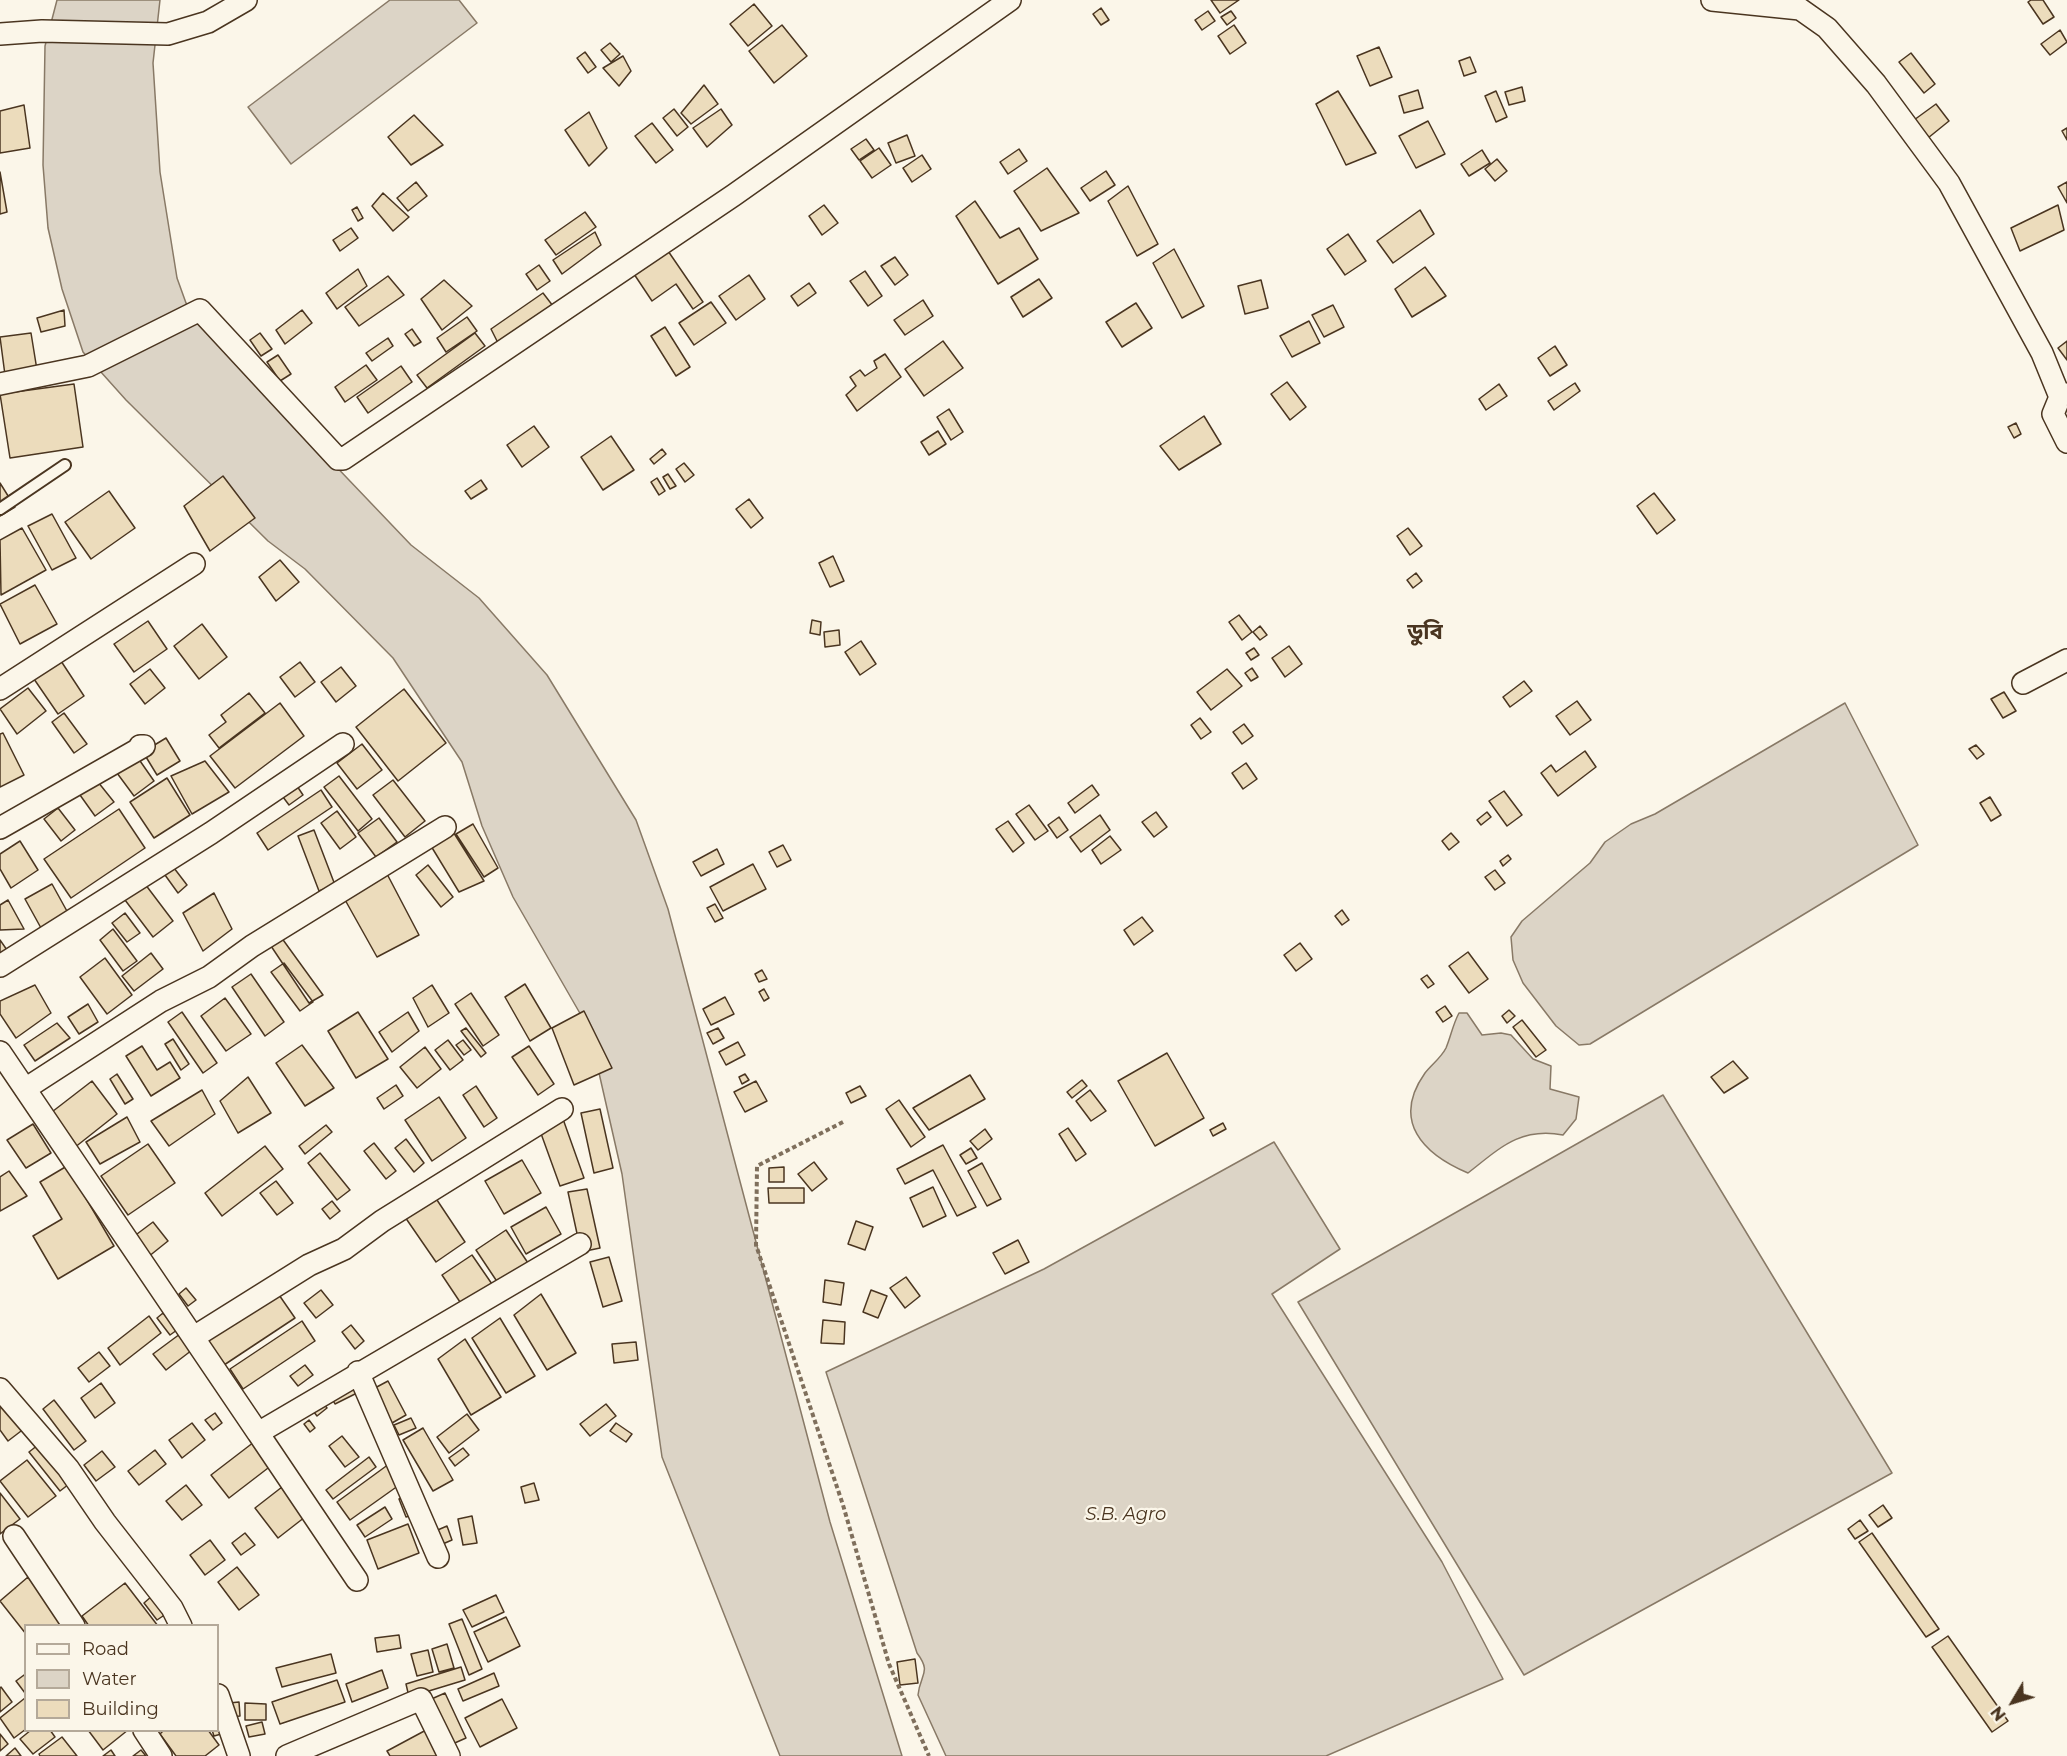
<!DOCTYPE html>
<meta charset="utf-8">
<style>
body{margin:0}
#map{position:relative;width:2067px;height:1756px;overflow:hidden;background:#fbf6e9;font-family:Montserrat,sans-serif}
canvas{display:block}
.legend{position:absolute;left:24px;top:1624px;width:195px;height:108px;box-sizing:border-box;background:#fbf6e9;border:2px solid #b4a999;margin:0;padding:8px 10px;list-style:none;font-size:18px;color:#4a3520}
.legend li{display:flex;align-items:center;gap:12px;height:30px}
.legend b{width:30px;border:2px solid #b4a999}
.north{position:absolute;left:1983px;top:1672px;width:60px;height:60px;-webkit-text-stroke:4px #fbf6e9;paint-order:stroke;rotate:232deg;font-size:16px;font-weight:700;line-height:24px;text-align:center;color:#4a3520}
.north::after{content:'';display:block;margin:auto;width:21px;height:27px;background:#4a3520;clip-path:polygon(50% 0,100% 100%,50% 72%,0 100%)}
</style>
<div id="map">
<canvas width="2067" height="1756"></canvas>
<ul class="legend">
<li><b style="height:8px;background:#fbf6e9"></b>Road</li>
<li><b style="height:16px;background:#dcd4c6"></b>Water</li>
<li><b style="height:16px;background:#ecdcbc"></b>Building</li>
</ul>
<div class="north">N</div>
</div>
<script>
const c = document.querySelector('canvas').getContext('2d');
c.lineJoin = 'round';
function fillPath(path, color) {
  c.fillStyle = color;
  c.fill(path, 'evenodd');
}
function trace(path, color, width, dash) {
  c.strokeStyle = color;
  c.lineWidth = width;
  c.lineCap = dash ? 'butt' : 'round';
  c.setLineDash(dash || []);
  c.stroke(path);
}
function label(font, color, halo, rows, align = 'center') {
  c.font = font + ' Montserrat,"Noto Sans Bengali",sans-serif';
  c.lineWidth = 4.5;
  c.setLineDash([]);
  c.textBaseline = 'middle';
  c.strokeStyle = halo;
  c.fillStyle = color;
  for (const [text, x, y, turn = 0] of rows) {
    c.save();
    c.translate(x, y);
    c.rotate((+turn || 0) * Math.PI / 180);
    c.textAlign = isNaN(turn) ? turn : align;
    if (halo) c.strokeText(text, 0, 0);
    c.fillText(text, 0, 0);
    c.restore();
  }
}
const water = new Path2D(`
 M57 0H160L153 63 160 172 177 278 186 303 201 325 411 545 479 598 547 675 636 820 668 909 830 1522 902 1756H780L662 1457 622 1174 589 1029 513 897 482 826 462 762 393 658 305 569 268 541 126 400 83 352 62 289 48 228 43 165 45 46Z
 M390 0H459L477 23 291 164 248 107Z
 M1845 703 1918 845 1590 1044 1579 1045 1556 1026 1523 983 1513 960 1511 937 1522 921 1590 863 1605 842 1631 824 1655 814Z
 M1459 1013H1467L1482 1035 1501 1033 1511 1035 1533 1059 1551 1066 1550 1089 1579 1097 1576 1119 1563 1135C1520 1127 1500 1148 1468 1173 1423 1154 1391 1121 1425 1073 1431 1065 1441 1058 1446 1048 1451 1036 1453 1024 1459 1013Z
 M1663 1095 1892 1473 1524 1675 1298 1302Z
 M1274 1142 1340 1249 1272 1294 1442 1562 1503 1679 1326 1756H946L918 1695C920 1674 932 1673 917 1653L826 1372 1044 1269Z`);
fillPath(water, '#dcd4c6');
trace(water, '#887966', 1.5);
const building = new Path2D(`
 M1211 0H1239L1220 13Z
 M2031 0H2043L2054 17 2043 24 2028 2Z
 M754 4 772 26 748 46 730 24Z
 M1101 8 1109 20 1101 25 1093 14Z
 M1208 11 1215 21 1202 30 1195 20Z
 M1231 11 1236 18 1227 25 1221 17Z
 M782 25 807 56 774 83 749 51Z
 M1234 25 1246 43 1230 54 1218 36Z
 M2060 30 2067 42 2050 55 2041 44Z
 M610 43 620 54 611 62 601 50Z
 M1379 47 1392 77 1370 86 1357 56Z
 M585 52 596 67 588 73 577 58Z
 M1911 53 1935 84 1924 93 1899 62Z
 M623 56 631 71 619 86 603 68Z
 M1470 57 1476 72 1464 76 1459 61Z
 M704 85 718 104 691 124 681 113Z
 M1522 87 1525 101 1509 105 1505 92Z
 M1418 90 1423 108 1404 113 1399 96Z
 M1338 91 1376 153 1346 165 1316 104Z
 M1496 91 1507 117 1496 122 1485 96Z
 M1936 104 1949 121 1928 138 1914 120Z
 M24 105 30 148 0 153V111Z
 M674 109 688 127 677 136 663 118Z
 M721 109 732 125 707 147 693 128Z
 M589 112 607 148 589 166 565 130Z
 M414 115 443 145 411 165 388 137Z
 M1428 121 1445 154 1416 168 1399 136Z
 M652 123 673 150 656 163 635 136Z
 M2067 128V140L2062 131Z
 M907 135 915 156 896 163 888 143Z
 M866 139 874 150 859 160 851 149Z
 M879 148 891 165 872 178 860 161Z
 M1019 149 1027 161 1008 174 1000 162Z
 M1482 150 1490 163 1469 176 1461 164Z
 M922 155 931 169 912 182 903 168Z
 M1497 159 1507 171 1495 181 1485 169Z
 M1047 168 1079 213 1041 231 1014 191Z
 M1106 171 1115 185 1090 201 1081 188Z
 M0 172 7 212 0 214Z
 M416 182 427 196 408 211 397 198Z
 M2067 182V203L2058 187Z
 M1128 186 1158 244 1137 256 1108 201Z
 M383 193 409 217 393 231 372 206Z
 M975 201 1000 238 1019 228 1038 259 998 284 956 216Z
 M824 205 838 223 822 235 809 216Z
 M2058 205 2064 230 2020 251 2011 228Z
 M357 207 363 218 358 221 352 210Z
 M1420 210 1434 234 1393 263 1377 241Z
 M585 212 596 227 556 255 545 240Z
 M351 228 358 238 340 251 333 240Z
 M595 232 601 245 562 274 553 260Z
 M1348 234 1366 261 1345 275 1327 249Z
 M666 248 703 302 693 309 676 284 652 301 632 271Z
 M1174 249 1204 306 1182 318 1153 263Z
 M895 257 908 275 895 285 881 266Z
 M539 265 550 281 537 290 526 274Z
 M1425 267 1446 296 1412 317 1395 289Z
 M358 269 367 286 337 309 326 293Z
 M865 271 882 296 868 306 850 281Z
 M749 275 765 299 736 320 719 296Z
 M388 276 404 295 359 326 345 307Z
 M1039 279 1052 298 1023 317 1011 297Z
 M444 280 472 306 442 330 421 299Z
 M1261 280 1268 308 1245 314 1238 286Z
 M809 283 816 293 798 306 791 296Z
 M543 293 553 306 499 345 491 329Z
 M923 300 933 316 905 335 894 320Z
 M711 302 726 323 694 345 679 323Z
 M1136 303 1152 328 1122 347 1106 322Z
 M1333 305 1344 327 1324 337 1312 315Z
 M64 310 65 326 41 332 37 318Z
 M302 310 312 323 285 344 276 330Z
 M467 317 477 331 446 352 437 338Z
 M1309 321 1320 343 1292 357 1280 336Z
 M665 327 690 367 676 376 651 336Z
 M412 329 421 342 414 346 405 334Z
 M31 333 37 370 5 375 0 337Z
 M260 333 272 349 261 356 250 340Z
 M475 333 485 346 427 388 417 375Z
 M388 338 393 346 372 361 366 353Z
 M943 341 963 368 924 396 905 369Z
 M2067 341V360L2058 348Z
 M1555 346 1567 365 1550 376 1538 358Z
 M885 354 901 377 857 411 846 395 856 386 850 377 860 370 865 376 877 368 874 361Z
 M278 355 291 374 280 381 267 362Z
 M366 365 377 380 345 402 335 387Z
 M401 366 412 382 368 413 357 397Z
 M1287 382 1306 407 1290 420 1271 394Z
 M1575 383 1580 391 1554 410 1548 401Z
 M74 384 83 447 10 458 0 394Z
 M1499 384 1507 396 1486 410 1479 399Z
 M949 409 963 432 951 440 937 417Z
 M1204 416 1221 444 1179 470 1160 446Z
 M2016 423 2021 434 2014 438 2008 427Z
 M534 426 549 447 522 467 507 445Z
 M938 431 946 444 929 455 921 442Z
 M611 436 634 470 603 490 581 457Z
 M662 449 666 454 654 464 650 459Z
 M684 463 694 475 685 482 676 469Z
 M668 474 676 486 670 489 663 477Z
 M223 476 255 518 210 551 184 506Z
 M657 478 665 491 659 495 651 482Z
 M481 480 487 489 471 499 465 491Z
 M0 483 15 507 0 516Z
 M109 491 135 528 91 559 65 522Z
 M1654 493 1675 520 1657 534 1637 506Z
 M749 499 763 518 751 528 736 509Z
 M52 514 76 558 52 570 28 526Z
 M22 528 46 570 1 595 0 540Z
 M1408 528 1422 546 1410 555 1397 536Z
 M833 556 844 581 830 587 819 563Z
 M280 560 299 582 276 601 259 577Z
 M1416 573 1422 581 1413 588 1407 580Z
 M35 585 57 624 20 644 0 604Z
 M1239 615 1252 632 1242 640 1229 622Z
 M812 620 821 622 820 635 810 633Z
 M148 621 167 649 134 672 114 644Z
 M202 624 227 657 199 679 174 646Z
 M1260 626 1267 635 1260 640 1253 632Z
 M839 630 840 645 825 647 824 632Z
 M861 641 876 664 860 675 845 652Z
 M1289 646 1302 664 1285 677 1272 658Z
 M1254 648 1259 655 1251 660 1246 653Z
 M61 661 84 696 58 714 34 679Z
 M300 662 315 682 295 697 280 677Z
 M341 667 356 686 336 702 321 682Z
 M1252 668 1258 677 1251 681 1245 673Z
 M150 669 165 688 145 704 130 684Z
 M1227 669 1242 686 1211 710 1197 692Z
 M1524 681 1532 691 1510 707 1503 697Z
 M28 688 46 711 17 734 0 709Z
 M404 689 446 743 398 781 356 727Z
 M2004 692 2016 711 2003 718 1991 699Z
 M249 693 265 713 219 748 209 735 226 722 221 715Z
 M1577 701 1591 720 1570 735 1556 716Z
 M280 703 304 736 235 788 210 756Z
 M64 713 87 744 74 753 52 722Z
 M1200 718 1211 732 1201 739 1191 725Z
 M1244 724 1253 736 1242 744 1233 732Z
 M3 733 24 775 0 787V734Z
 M166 738 180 761 157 775 143 752Z
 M362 744 382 770 357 789 337 763Z
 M1976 745 1984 754 1977 759 1969 749Z
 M1585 751 1596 767 1558 796 1541 773 1551 765 1556 772Z
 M138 758 154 781 134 796 117 773Z
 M205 761 229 792 192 814 171 776Z
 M1246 763 1257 779 1243 789 1232 773Z
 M339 776 372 819 358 831 324 787Z
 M167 778 190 815 154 838 130 802Z
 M393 780 425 821 405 837 373 795Z
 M98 782 114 802 95 816 80 795Z
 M1092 785 1099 795 1075 813 1068 803Z
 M297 786 303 795 289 805 283 797Z
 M321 790 332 807 268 850 257 833Z
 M1504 791 1522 815 1507 826 1489 801Z
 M1990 797 2001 815 1991 821 1980 803Z
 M1029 805 1048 831 1035 840 1016 814Z
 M58 808 75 830 61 841 44 819Z
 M119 809 145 848 71 898 44 859Z
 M337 811 356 837 340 849 321 823Z
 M1156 812 1167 827 1154 837 1142 822Z
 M1487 812 1491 817 1481 825 1477 820Z
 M1100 815 1110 830 1081 852 1070 837Z
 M1059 817 1068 830 1057 838 1048 825Z
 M379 818 397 842 376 857 358 833Z
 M1008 821 1024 843 1013 852 996 829Z
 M473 824 498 868 484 877 456 834Z
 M314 830 335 885 319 891 298 836Z
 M452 830 484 881 459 892 431 846Z
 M1451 833 1459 842 1449 850 1442 841Z
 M1110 836 1121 850 1101 864 1092 850Z
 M20 841 38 870 11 888 0 869V854Z
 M783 845 791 860 777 867 769 852Z
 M717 849 724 864 701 876 693 862Z
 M1508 855 1511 859 1503 866 1500 861Z
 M753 864 766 889 723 911 710 887Z
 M428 865 453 897 441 907 416 875Z
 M174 868 187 885 178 893 165 875Z
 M1495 870 1505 883 1495 890 1485 877Z
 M386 872 419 935 377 957 344 898Z
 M52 884 68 913 41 928 25 899Z
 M145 884 173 921 153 937 125 900Z
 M214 893 232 929 203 951 183 913Z
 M8 900 24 929 0 930V905Z
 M715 904 723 918 715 922 707 908Z
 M1342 910 1349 920 1342 925 1335 916Z
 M125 913 140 933 127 942 112 923Z
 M1142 917 1153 931 1134 945 1124 930Z
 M113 929 137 961 123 971 100 940Z
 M281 937 323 995 309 1003 271 946Z
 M0 940 7 950 0 954Z
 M1300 943 1312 959 1296 971 1284 955Z
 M1468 952 1488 979 1469 993 1449 966Z
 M151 953 163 969 134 991 122 976Z
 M105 958 132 995 107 1014 80 977Z
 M284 963 313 1002 300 1011 271 972Z
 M762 970 767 979 759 982 755 974Z
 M251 974 284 1022 265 1036 232 987Z
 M1427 975 1434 984 1428 988 1421 979Z
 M525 984 551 1028 530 1041 505 997Z
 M35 985 51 1013 16 1038 0 1014V1001Z
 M432 985 449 1013 428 1027 413 998Z
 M764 989 769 998 764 1001 759 992Z
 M471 993 499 1035 483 1046 455 1004Z
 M725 997 734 1014 711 1025 703 1009Z
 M225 998 251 1034 226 1051 201 1016Z
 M88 1004 98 1022 79 1034 68 1017Z
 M1445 1006 1452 1016 1443 1022 1436 1012Z
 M1509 1010 1515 1016 1507 1023 1502 1016Z
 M584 1011 612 1068 574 1085 552 1028Z
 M182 1012 217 1063 203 1073 168 1022Z
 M358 1012 388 1059 356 1078 328 1031Z
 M408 1012 419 1031 392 1052 379 1032Z
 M1522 1020 1546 1050 1536 1057 1513 1027Z
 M57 1023 70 1038 35 1061 24 1045Z
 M466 1028 486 1053 481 1057 461 1031Z
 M718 1028 724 1038 713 1044 707 1033Z
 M173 1039 189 1064 181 1070 165 1044Z
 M448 1040 463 1060 450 1070 435 1050Z
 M463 1040 471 1050 464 1055 456 1045Z
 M738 1042 745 1055 726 1065 719 1052Z
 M302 1045 334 1088 305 1106 276 1063Z
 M142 1046 157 1070 170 1062 180 1078 151 1096 126 1056Z
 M529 1046 554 1084 538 1095 512 1057Z
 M425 1047 441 1069 417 1088 400 1067Z
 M1167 1053 1204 1118 1155 1146 1118 1081Z
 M1733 1061 1748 1078 1724 1093 1711 1077Z
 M117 1074 133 1099 125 1104 110 1079Z
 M745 1074 749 1080 742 1084 739 1077Z
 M970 1075 985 1099 929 1130 913 1108Z
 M248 1077 271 1113 238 1133 220 1101Z
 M1082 1080 1087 1086 1072 1098 1067 1092Z
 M92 1081 117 1114 74 1148 48 1115Z
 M756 1081 767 1101 745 1112 734 1092Z
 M396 1085 403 1096 384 1109 377 1098Z
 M476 1086 497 1118 484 1127 463 1095Z
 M860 1086 866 1096 851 1103 846 1093Z
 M202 1090 215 1114 169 1146 151 1121Z
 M1090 1090 1106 1111 1091 1121 1076 1101Z
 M439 1097 466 1138 432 1161 405 1120Z
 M899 1100 925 1137 911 1147 886 1109Z
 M600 1109 613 1168 594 1173 581 1113Z
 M127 1117 140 1142 100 1164 86 1142Z
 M563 1119 584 1178 560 1186 539 1128Z
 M1223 1123 1226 1129 1213 1136 1210 1130Z
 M33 1124 51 1153 26 1168 7 1140Z
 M326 1125 332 1132 305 1154 299 1146Z
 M1068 1128 1086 1154 1076 1161 1059 1134Z
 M985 1129 992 1139 978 1150 970 1141Z
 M406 1139 424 1163 414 1172 395 1148Z
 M374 1143 396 1171 386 1179 364 1151Z
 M148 1144 175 1183 128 1215 101 1176Z
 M943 1145 976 1207 957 1216 933 1170 905 1184 897 1169Z
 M265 1146 283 1169 222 1216 205 1193Z
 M971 1148 977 1158 966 1164 960 1155Z
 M320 1153 350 1190 337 1200 308 1163Z
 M522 1160 541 1193 504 1214 485 1181Z
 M814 1162 827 1179 812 1191 798 1174Z
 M982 1163 1001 1199 987 1206 968 1171Z
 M67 1166 114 1246 58 1279 33 1236 62 1219 40 1182Z
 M784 1167V1182H769V1168Z
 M9 1171 27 1196 0 1211V1177Z
 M276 1181 293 1203 277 1215 260 1193Z
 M933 1187 946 1216 923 1227 910 1198Z
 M768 1188H804V1203H769Z
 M587 1189 600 1248 581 1252 568 1192Z
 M435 1197 465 1242 436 1262 405 1217Z
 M332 1201 340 1211 330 1219 322 1209Z
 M546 1207 561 1234 526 1254 511 1227Z
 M856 1221 873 1227 865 1250 848 1244Z
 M153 1222 168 1241 148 1257 133 1237Z
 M506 1230 536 1275 506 1295 476 1250Z
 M1018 1240 1029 1262 1005 1274 993 1253Z
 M472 1255 503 1300 472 1320 442 1275Z
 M609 1257 622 1301 603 1307 590 1262Z
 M906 1277 920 1296 905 1308 890 1288Z
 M825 1280 844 1283 841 1305 823 1302Z
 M186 1288 196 1300 188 1306 179 1294Z
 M321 1290 333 1305 316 1318 304 1303Z
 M871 1290 887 1296 878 1318 863 1312Z
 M277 1292 295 1318 221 1367 203 1340Z
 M541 1294 576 1353 547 1370 514 1315Z
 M163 1313 177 1330 170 1335 157 1318Z
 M149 1316 161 1333 120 1365 108 1348Z
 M500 1318 535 1376 506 1393 472 1338Z
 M823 1320 845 1322 844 1344 821 1343Z
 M302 1321 315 1341 243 1389 230 1369Z
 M351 1325 364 1341 355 1349 342 1332Z
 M184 1331 196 1347 166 1370 153 1354Z
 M465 1339 501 1397 471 1415 438 1359Z
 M636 1342 638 1360 614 1363 612 1344Z
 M99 1352 110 1366 89 1382 78 1368Z
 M305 1365 313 1375 298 1386 290 1376Z
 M354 1381 359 1392 335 1404 329 1393Z
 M388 1381 406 1415 392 1423 373 1389Z
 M101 1383 115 1403 95 1418 81 1398Z
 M320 1399 327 1408 317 1416 310 1407Z
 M54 1400 86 1441 74 1450 43 1409Z
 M5 1402 25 1428 8 1441 0 1430V1406Z
 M606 1404 616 1416 590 1436 580 1424Z
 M215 1413 222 1423 213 1430 205 1420Z
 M467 1414 479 1430 449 1453 437 1437Z
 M411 1418 416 1428 399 1435 394 1425Z
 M309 1420 315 1428 310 1432 304 1424Z
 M192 1423 205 1440 182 1458 169 1440Z
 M616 1423 632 1434 626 1442 610 1431Z
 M423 1428 453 1480 433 1491 403 1440Z
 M342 1436 359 1457 345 1467 329 1446Z
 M43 1441 73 1481 60 1491 29 1452Z
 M254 1442 272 1465 229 1498 211 1475Z
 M463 1448 469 1455 455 1466 449 1458Z
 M155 1450 166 1464 139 1485 128 1471Z
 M102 1451 115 1467 96 1481 84 1465Z
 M369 1457 376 1467 333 1499 326 1490Z
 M27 1460 56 1496 28 1517 0 1481Z
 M389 1464 402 1483 350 1520 337 1502Z
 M534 1483 539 1500 525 1503 521 1487Z
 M186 1485 202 1505 182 1520 166 1501Z
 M282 1487 305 1517 278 1538 255 1508Z
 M0 1493 20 1519 0 1534Z
 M409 1495 416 1514 406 1517 399 1499Z
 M1883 1505 1892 1518 1878 1527 1869 1515Z
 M385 1507 392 1519 365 1537 357 1525Z
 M472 1516 477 1543 463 1545 458 1519Z
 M1860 1520 1868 1531 1855 1539 1848 1529Z
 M408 1524 419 1553 378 1569 367 1540Z
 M447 1526 452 1540 438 1546 433 1532Z
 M245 1533 255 1545 241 1555 232 1543Z
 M1872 1533 1939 1629 1926 1637 1859 1542Z
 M210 1540 225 1560 205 1575 190 1555Z
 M237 1567 259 1595 239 1610 218 1582Z
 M28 1577 63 1623 60 1626H26V1634L0 1601Z
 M125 1583 158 1626H89L82 1616Z
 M496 1595 504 1612 472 1627 463 1610Z
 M152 1596 166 1614 157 1620 144 1603Z
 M506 1617 520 1646 488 1662 474 1632Z
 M462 1619 482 1669 469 1675 449 1624Z
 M399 1635 401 1648 377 1652 375 1638Z
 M1948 1636 2008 1721 1992 1732 1932 1647Z
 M447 1644 454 1668 439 1672 432 1649Z
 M428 1650 433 1672 417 1676 411 1654Z
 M331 1654 336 1673 282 1687 276 1668Z
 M915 1659 918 1683 900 1685 897 1662Z
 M461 1667 465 1680 409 1697 406 1684Z
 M382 1670 388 1688 352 1702 346 1684Z
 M494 1673 499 1686 463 1701 458 1689Z
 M24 1675 26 1678 25 1693 16 1681Z
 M337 1680 345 1702 280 1724 272 1702Z
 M1 1687 12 1702 0 1712V1688Z
 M445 1693 466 1738 448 1746 427 1701Z
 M25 1698 26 1729 14 1738 0 1718Z
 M502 1699 517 1728 480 1747 465 1718Z
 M239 1702 240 1716 230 1717 229 1703Z
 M245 1703 266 1704V1720H245Z
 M218 1716 225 1733 214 1736 212 1730H218Z
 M262 1722 265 1734 249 1737 246 1726Z
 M428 1729 442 1756H390L387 1751Z
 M31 1730H50L55 1737 33 1754 20 1739Z
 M88 1730H128L103 1750Z
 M164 1730H208L219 1745 205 1756H176L160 1734Z
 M0 1734 8 1744 0 1751Z
 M62 1737 77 1756H40L39 1754Z
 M15 1748 21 1756H6Z
 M111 1750 115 1756H103Z
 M141 1750 146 1756H133Z`);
fillPath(building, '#ecdcbc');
trace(building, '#4a3520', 1.5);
const service = new Path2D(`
 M0 509 65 465`);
const minor = new Path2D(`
 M1712 0 1800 9 1827 28 1876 84 1949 183 2042 353 2060 397
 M0 34 42 31 168 34 208 22 246 0
 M0 384 88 366 200 310 338 459H343L734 195 1010 0
 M2067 394 2060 397 2053 414 2067 442
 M2023 683 2067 660
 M0 689 194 564
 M0 828 144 746H140
 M0 966 211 833 343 744
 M0 1052 258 1433 580 1244
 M25 1089 161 1001 209 977 252 946 445 827
 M194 1337 309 1265 344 1249 382 1221 562 1109
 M358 1372 438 1557
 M0 1389 68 1468 105 1522 172 1608 181 1626
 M258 1433 357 1580
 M14 1536 74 1626
 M218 1695 239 1756
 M144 1730 161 1756
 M287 1756 421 1699 449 1756`);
trace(service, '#4a3520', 14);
trace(minor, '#4a3520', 24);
trace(new Path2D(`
 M843 1122 757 1166 756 1245 843 1505 889 1664 929 1756`), '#7f6f5c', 4, [4.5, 3]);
trace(service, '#fbf6e9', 10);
trace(minor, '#fbf6e9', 21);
label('italic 18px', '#4a3520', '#fbf6e9', [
 ["S.B. Agro",1126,1515]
]);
label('bold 22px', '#4a3520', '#fbf6e9', [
 ["ডুবি",1425,633]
]);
</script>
